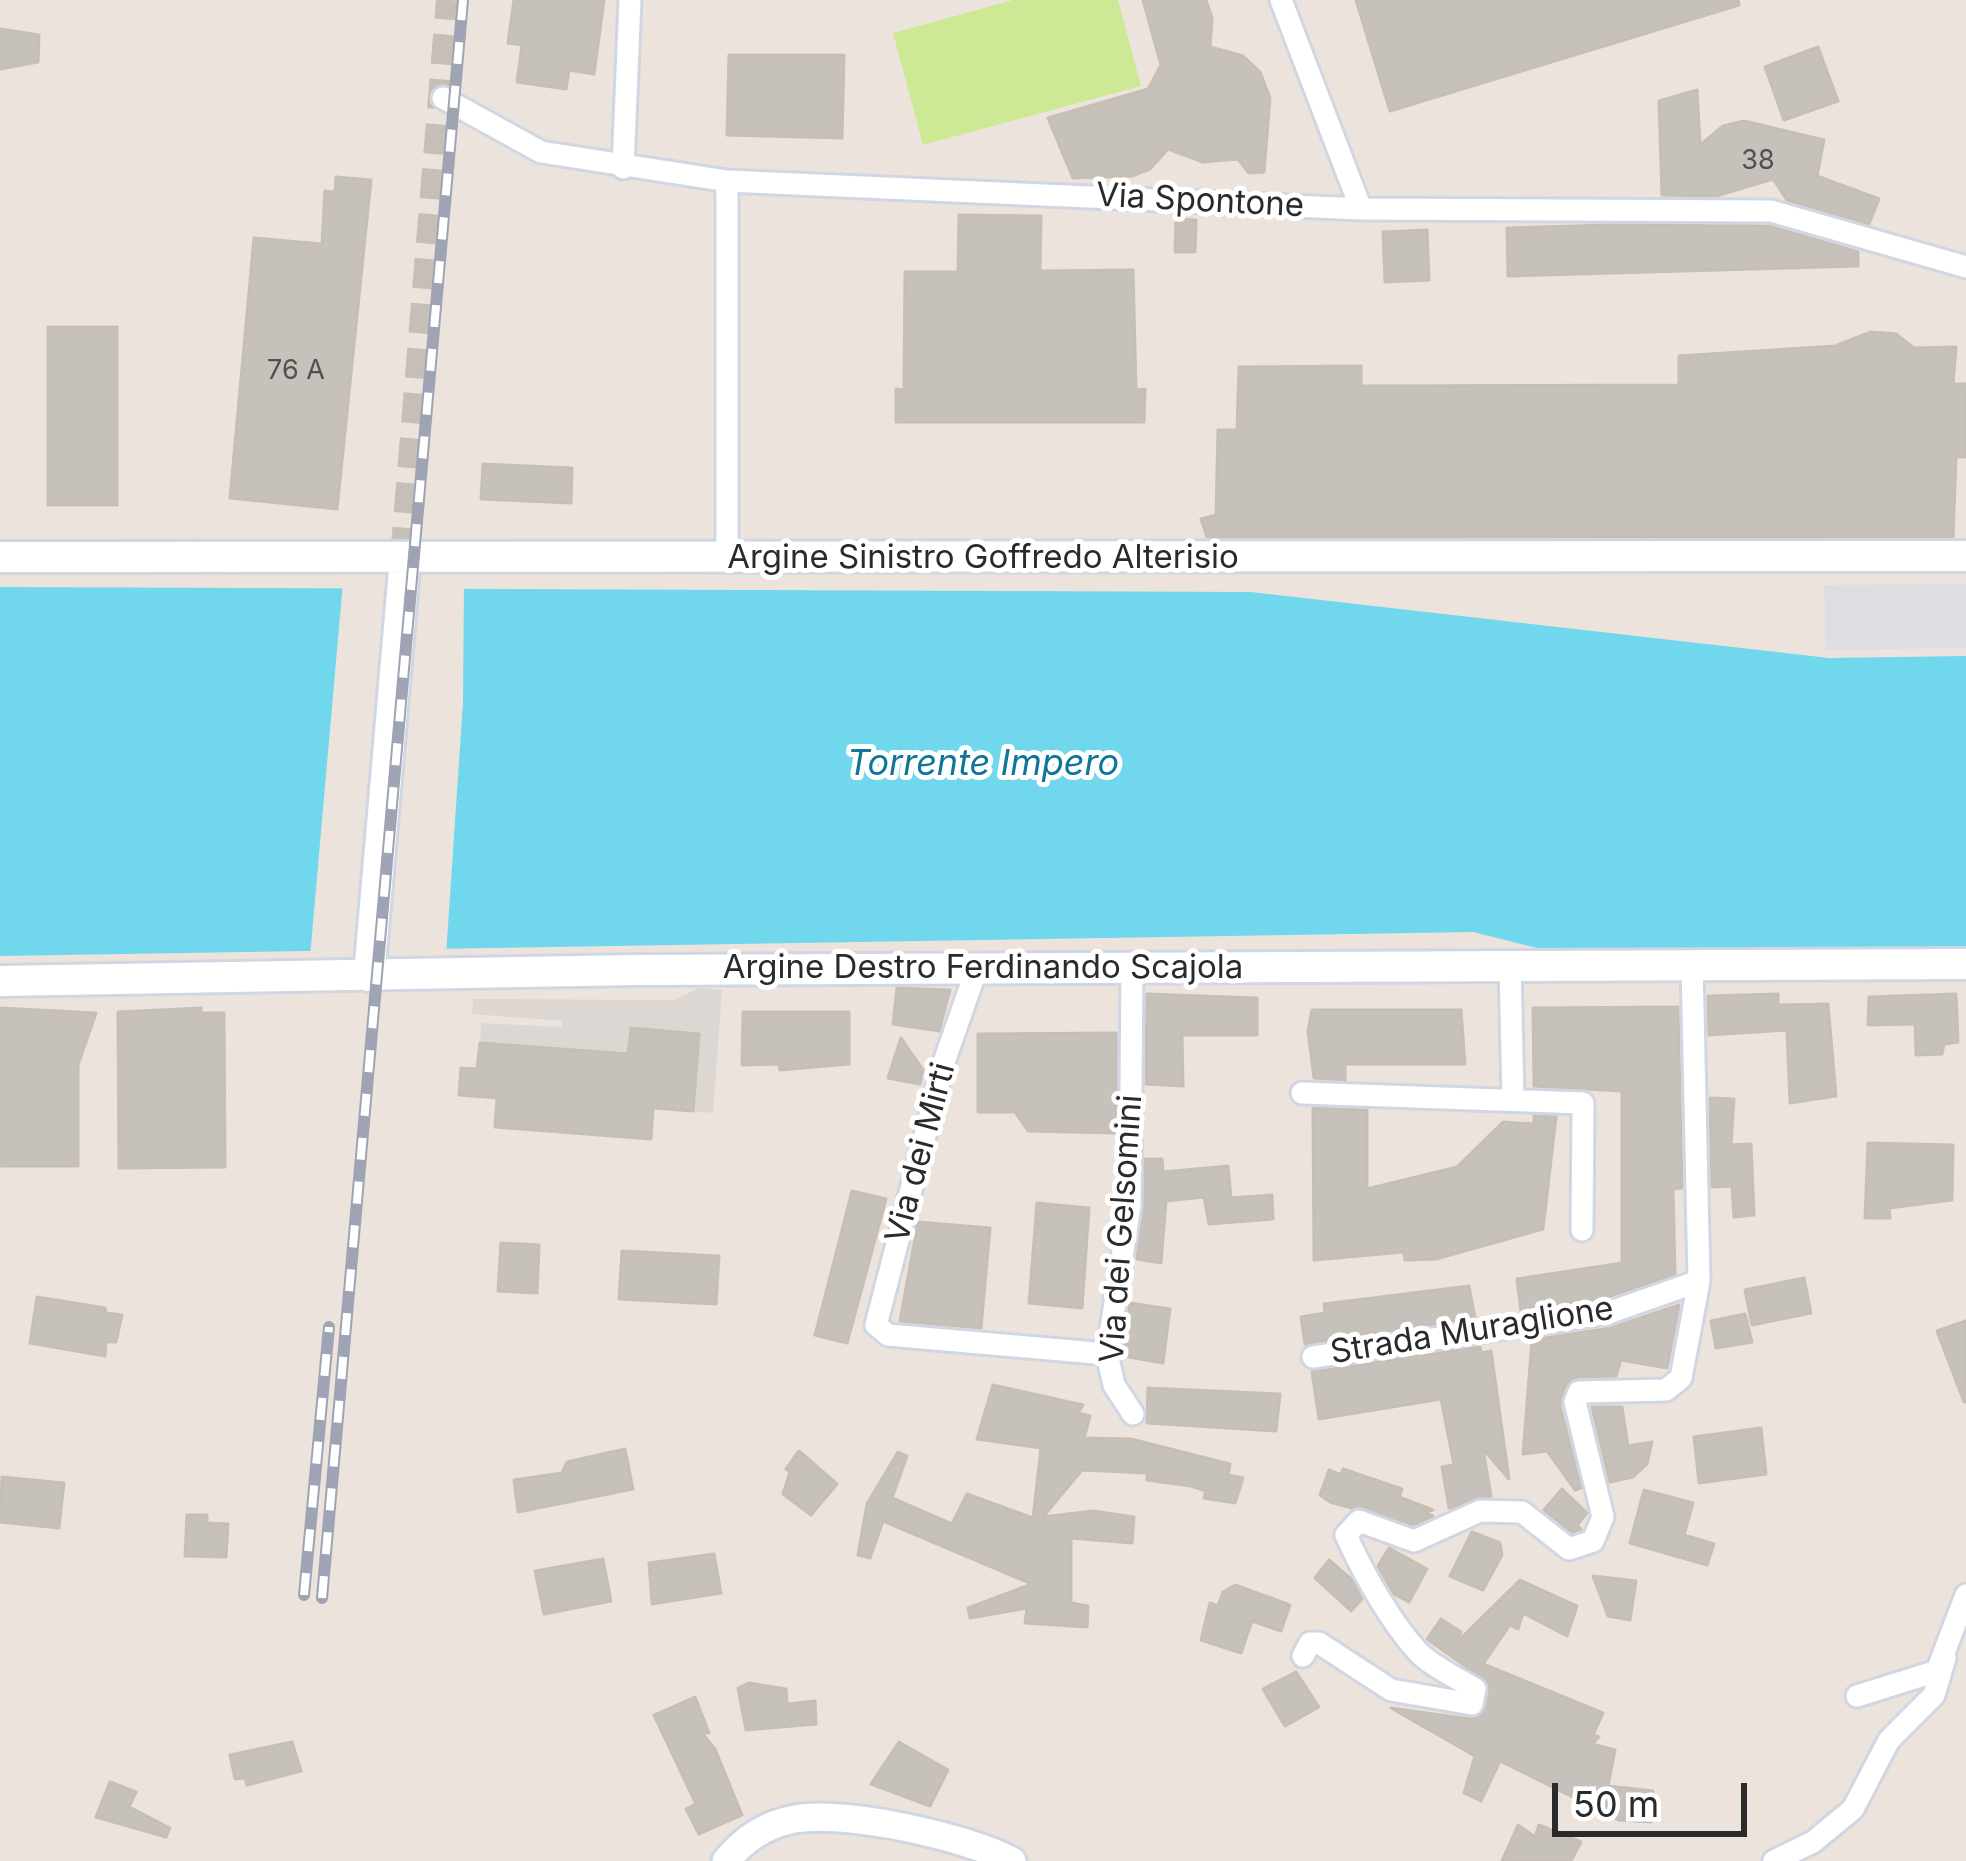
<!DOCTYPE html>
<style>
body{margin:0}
#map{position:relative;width:1966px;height:1861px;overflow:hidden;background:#ece4dc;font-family:Inter,sans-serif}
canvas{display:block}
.scale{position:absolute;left:1552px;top:1783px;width:195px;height:54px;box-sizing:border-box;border:6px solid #2a2a2a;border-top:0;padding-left:15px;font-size:36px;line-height:42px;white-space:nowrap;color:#2a2a2a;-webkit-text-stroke:9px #fff;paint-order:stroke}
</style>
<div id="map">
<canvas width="1966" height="1861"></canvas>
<div class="scale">50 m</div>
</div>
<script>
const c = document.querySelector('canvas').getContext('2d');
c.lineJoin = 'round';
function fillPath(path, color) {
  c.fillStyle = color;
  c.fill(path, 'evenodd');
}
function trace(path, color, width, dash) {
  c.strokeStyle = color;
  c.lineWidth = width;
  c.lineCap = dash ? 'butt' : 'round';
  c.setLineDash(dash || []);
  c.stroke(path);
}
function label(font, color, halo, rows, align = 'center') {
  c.font = font + ' Inter,sans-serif';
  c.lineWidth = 10;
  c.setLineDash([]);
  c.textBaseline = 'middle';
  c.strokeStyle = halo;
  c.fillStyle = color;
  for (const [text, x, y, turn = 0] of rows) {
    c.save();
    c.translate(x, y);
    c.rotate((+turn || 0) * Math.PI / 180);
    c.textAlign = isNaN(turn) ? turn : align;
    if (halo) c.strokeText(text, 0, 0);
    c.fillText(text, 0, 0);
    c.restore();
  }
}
fillPath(new Path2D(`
 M1966 584V648L1826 650 1824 585Z`), '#dedde4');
fillPath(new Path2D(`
 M1013 0H1118L1141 86 923 145 893 33Z`), '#cde995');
fillPath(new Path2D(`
 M699 988 722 990 713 1113 693 1111 698 1034 631 1028 628 1054 480 1043 481 1023 561 1027 563 1021 472 1014 473 999 674 1000Z`), '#dcd7d3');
fillPath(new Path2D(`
 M0 587 1251 592 1829 658 1966 656V947L1569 956 1473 932 0 956Z`), '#70d7ed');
fillPath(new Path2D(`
 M343 582H464L463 702 446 955 310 957Z`), '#ece4dc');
const building = new Path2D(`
 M514 0H604L594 74 569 70 566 89 517 82 522 45 508 43Z
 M1143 0H1206L1212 18 1210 47 1243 56 1260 72 1270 98 1264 172 1249 173 1238 159 1203 162 1168 149 1150 169 1132 176 1073 178 1048 118 1148 89 1161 65Z
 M1356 0H1738L1739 5 1390 111Z
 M0 29 39 35 38 62 0 69Z
 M1818 47 1838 101 1784 120 1765 67Z
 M729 55H844L842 138 727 135Z
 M1697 90 1700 145 1723 126 1744 121 1824 140 1817 176 1879 199 1869 224 1787 200 1773 179 1716 196 1662 195 1659 101Z
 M336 177 371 180 337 509 230 498 254 238 322 244 325 191 335 192Z
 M959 215 1041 216 1040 271 1133 270 1136 390 1145 389 1144 422H896V389L904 390 905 272H958Z
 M1176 219 1196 220 1195 252H1175Z
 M1608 225 1769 226 1858 252V266L1508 276 1507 228Z
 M1427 230 1429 280 1385 282 1383 232Z
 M48 327H117V505H48Z
 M1871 332 1896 334 1914 348 1956 347 1953 384H1966V457H1956L1953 537H1207L1201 519 1216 515 1218 430H1237L1239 367 1361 366V386L1679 385V356L1835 346Z
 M483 464 572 468 571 503 481 499Z
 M897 988 950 990 939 1031 893 1024Z
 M1147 994 1257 998V1035H1182L1183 1086 1146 1084Z
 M1778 994V1005L1828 1004 1836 1096 1790 1103 1787 1030 1709 1035 1708 996Z
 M1956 994 1958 1042 1944 1044 1942 1054 1916 1055 1915 1024 1868 1025 1869 997Z
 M1678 1007 1682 1188 1673 1189 1675 1274 1604 1298 1521 1311 1517 1279 1622 1263V1091L1534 1086 1533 1008Z
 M0 1008 96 1013 78 1065V1166H0Z
 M201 1008V1013H224L225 1167 119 1168 118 1012Z
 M1312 1010H1461L1465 1064H1345V1080L1314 1078 1308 1031Z
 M743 1012H849V1064L780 1070 779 1064 742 1065Z
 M631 1028 699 1034 693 1111 653 1108 651 1139 495 1127 497 1098 459 1095 461 1068 477 1069 480 1043 628 1054Z
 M1116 1033V1133L1028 1131 1015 1112H978V1034Z
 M901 1038 923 1070 920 1084 888 1078Z
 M1710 1098 1734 1099 1731 1145 1751 1144 1754 1215 1734 1217 1732 1186 1712 1187Z
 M1313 1108 1367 1110V1189L1457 1167 1503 1122 1534 1124V1116L1556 1117 1543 1229 1436 1259 1405 1260 1404 1252 1314 1260Z
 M1868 1143 1953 1145 1952 1200 1889 1208 1890 1218H1865Z
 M1145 1159H1162L1163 1172 1228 1166 1231 1198 1272 1195 1273 1219 1209 1224 1204 1197 1166 1201 1161 1263 1137 1259Z
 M852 1191 886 1199 847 1343 815 1335Z
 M1037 1203 1089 1208 1082 1308 1029 1303Z
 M918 1222 990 1228 981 1328 900 1321Z
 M501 1243 539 1245 537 1293 498 1291Z
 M622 1251 719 1256 716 1304 619 1299Z
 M1804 1278 1811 1313 1752 1325 1745 1290Z
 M1469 1286 1475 1318 1305 1344 1301 1317 1325 1313 1324 1304Z
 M37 1297 105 1308 106 1313 122 1315 116 1342H106L105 1356 30 1343Z
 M1130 1303 1170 1309 1163 1363 1123 1356Z
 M1679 1305 1667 1368 1621 1360 1616 1376 1577 1377 1565 1386 1560 1406 1581 1488 1575 1490 1547 1451 1523 1454 1532 1340 1611 1328Z
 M1745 1314 1752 1342 1716 1348 1711 1321Z
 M1966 1321V1402H1964L1937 1331Z
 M1480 1347 1481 1353 1491 1351 1509 1479 1483 1449 1491 1496 1449 1508 1442 1467 1454 1465 1441 1399 1319 1419 1312 1372Z
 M993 1385 1083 1405 1078 1413 1090 1416 1084 1438 1131 1439 1230 1464 1228 1475 1243 1478 1235 1503 1204 1498 1206 1491 1191 1486 1147 1480V1473L1082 1470 1043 1517 1093 1511 1134 1517 1132 1543 1071 1538V1603L1088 1606 1087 1627 1025 1623 1027 1608 970 1618 968 1608 1032 1584 883 1521 870 1558 858 1555 867 1504 898 1452 907 1456 892 1498 952 1524 967 1494 1033 1518 1041 1448 977 1439Z
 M1148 1388 1280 1394 1276 1431 1147 1423Z
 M1592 1407H1622L1628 1446 1652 1442 1647 1464 1633 1477 1610 1482Z
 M1761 1428 1766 1474 1699 1483 1694 1437Z
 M625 1449 633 1489 518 1512 514 1480 562 1473 567 1462Z
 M799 1451 837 1484 811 1515 783 1494 790 1472 786 1469Z
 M1343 1469 1402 1489 1399 1497 1433 1510 1423 1512 1433 1516 1413 1525 1330 1502 1320 1495 1329 1470 1341 1475Z
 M2 1477 64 1483 59 1528 0 1522Z
 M1562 1489 1587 1513 1577 1525 1581 1529 1572 1532 1544 1510Z
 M1644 1490 1693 1503 1684 1535 1714 1544 1707 1565 1630 1543Z
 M187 1515H207V1523L228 1524 226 1557 185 1556Z
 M1472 1532 1500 1543 1502 1555 1483 1590 1450 1576Z
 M1389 1548 1427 1569 1409 1602 1394 1594 1378 1566Z
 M714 1554 721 1593 652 1604 649 1563Z
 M603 1559 611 1601 544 1614 535 1571Z
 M1329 1560 1351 1579 1362 1599 1351 1611 1315 1578Z
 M1593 1576 1636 1581 1630 1620 1608 1616Z
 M1520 1580 1577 1606 1567 1636 1523 1613 1518 1629 1510 1625 1483 1664 1603 1713 1593 1735 1599 1737 1592 1744 1615 1750 1608 1786 1653 1791 1651 1822 1619 1820 1500 1761 1481 1801 1464 1793 1475 1756 1391 1708 1469 1719 1482 1715 1488 1682 1427 1639 1441 1619 1461 1632 1456 1643Z
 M1235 1585 1290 1605 1281 1631 1252 1621 1241 1653 1201 1640 1210 1603 1218 1606 1223 1592Z
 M1296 1672 1319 1707 1285 1726 1263 1689Z
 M749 1683 786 1689 787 1704 815 1701 816 1724 746 1730 738 1688Z
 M695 1697 709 1733H702L715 1749 742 1815 699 1834 686 1809 696 1804 654 1715Z
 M292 1742 301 1771 247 1785 245 1778 235 1779 230 1755Z
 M899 1742 948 1770 930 1806 871 1784Z
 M110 1782 136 1792 129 1807 170 1828 166 1837 96 1817Z
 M1518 1825 1535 1837 1539 1825 1581 1842 1571 1861H1502Z`);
fillPath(building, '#c7c1bc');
trace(building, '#c7bfb6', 3);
trace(new Path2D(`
 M405 558 451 0`), '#c5bfb8', 30, [30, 15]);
const minor = new Path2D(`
 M1281 0 1361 209
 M443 98 541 152 727 181 1361 209 1771 211 1966 267
 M623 168 630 0
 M727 181V557
 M1510 966 1513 1100
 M1132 967 1130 1206 1107 1354 1114 1385 1133 1414
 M977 968 944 1062 876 1325 888 1335 1107 1354
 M1302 1093 1583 1103 1582 1230
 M1313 1357 1608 1313 1699 1281
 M1303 1656 1310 1643H1319L1391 1690 1472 1704 1475 1689C1457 1678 1433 1667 1418 1652 1390 1621 1363 1573 1346 1535L1359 1521 1414 1541 1480 1511 1522 1512 1569 1549 1593 1541 1603 1517 1575 1402 1579 1392 1666 1390 1681 1378 1699 1281 1692 965
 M1857 1696 1937 1671 1966 1595
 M1774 1861 1813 1842 1853 1809 1889 1740 1934 1695 1945 1658`);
const tertiary = new Path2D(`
 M726 1861C744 1839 766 1824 795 1819 845 1810 968 1837 1012 1861`);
const secondary = new Path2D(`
 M0 557 1966 556
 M369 976 405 558
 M0 981 636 970 1966 964`);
trace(minor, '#d1d6e3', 27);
trace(tertiary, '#d1d6e3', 33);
trace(secondary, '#d1d6e3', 36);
trace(minor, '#fff', 21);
trace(tertiary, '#fff', 27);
trace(secondary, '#fff', 30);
const rail = new Path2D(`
 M304 1595 329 1327
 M322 1598 463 0`);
trace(rail, '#9fa4b4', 12);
trace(rail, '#fff', 8, [22]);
label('27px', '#51504e', null, [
 ["38",1758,161],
 ["76 A",296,371]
]);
label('33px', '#2a2a2a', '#fff', [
 ["Via Spontone",1200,201,3],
 ["Argine Sinistro Goffredo Alterisio",983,558],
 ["Argine Destro Ferdinando Scajola",983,968],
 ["Via dei Mirti",921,1153,-75],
 ["Via dei Gelsomini",1122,1229,-86],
 ["Strada Muraglione",1472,1331,-9]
]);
label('italic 36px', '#0f7699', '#fff', [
 ["Torrente Impero",983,764]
]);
</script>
